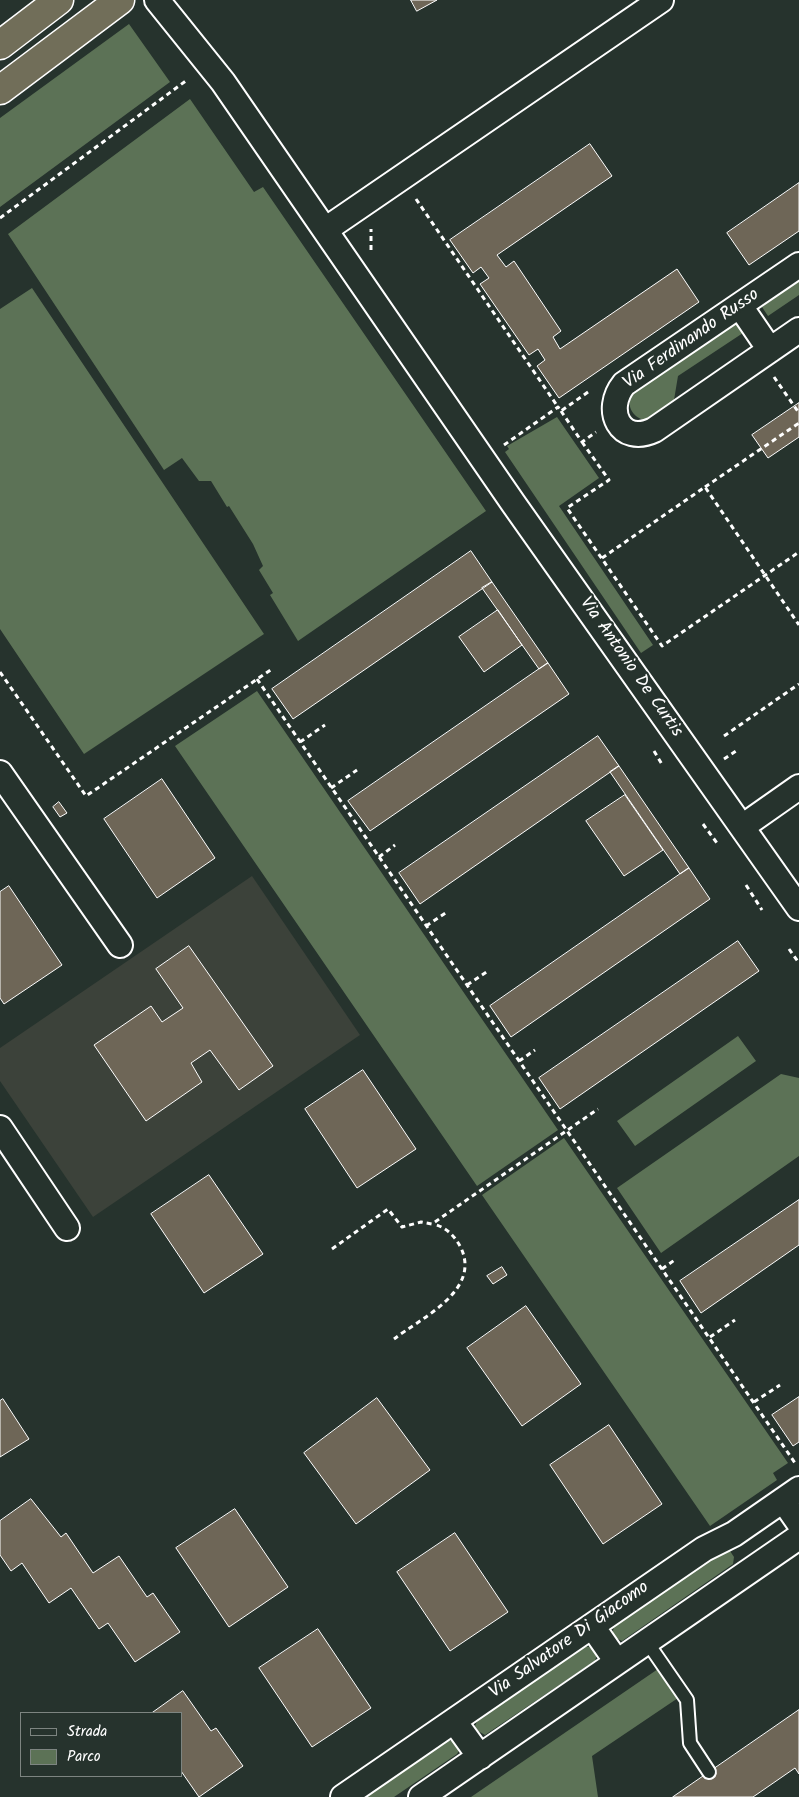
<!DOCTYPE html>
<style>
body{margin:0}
#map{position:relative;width:799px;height:1797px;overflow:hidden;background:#26332d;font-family:Kalam,sans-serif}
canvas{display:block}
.legend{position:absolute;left:20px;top:1712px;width:162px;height:65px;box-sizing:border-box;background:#26332d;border:1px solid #7d8581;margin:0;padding:6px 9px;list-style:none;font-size:15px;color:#fff}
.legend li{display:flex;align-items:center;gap:10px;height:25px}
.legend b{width:25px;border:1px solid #7d8581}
</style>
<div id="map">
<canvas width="799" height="1797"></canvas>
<ul class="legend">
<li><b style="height:6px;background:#26332d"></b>Strada</li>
<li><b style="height:14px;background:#5c7256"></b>Parco</li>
</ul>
</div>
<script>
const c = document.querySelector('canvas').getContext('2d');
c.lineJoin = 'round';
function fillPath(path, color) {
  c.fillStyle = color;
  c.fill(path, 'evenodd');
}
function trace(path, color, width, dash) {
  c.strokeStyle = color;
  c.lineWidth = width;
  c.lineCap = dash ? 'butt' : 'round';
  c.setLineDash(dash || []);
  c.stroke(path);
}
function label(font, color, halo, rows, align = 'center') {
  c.font = font + ' Kalam,sans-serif';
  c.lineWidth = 4.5;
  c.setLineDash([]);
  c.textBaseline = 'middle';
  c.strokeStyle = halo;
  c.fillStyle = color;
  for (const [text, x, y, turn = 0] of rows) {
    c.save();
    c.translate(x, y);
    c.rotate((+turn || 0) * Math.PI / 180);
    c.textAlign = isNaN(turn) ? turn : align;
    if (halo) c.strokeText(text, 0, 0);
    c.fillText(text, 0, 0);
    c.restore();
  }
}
fillPath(new Path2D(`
 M252 876 360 1035 93 1217 0 1081V1048Z`), '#3c423a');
fillPath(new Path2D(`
 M129 24 170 82 0 207V118Z
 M190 99 254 192 263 187 486 511 298 641 270 595 273 593 259 570 263 566 253 544 229 506 227 507 211 481H199L182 458 164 470 8 234Z
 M799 281V295L768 316 762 307Z
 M32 288 264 634 84 754 0 629V309Z
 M740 321 746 331 678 376 673 406 649 422C635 418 627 411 630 395Z
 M557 417 599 478 559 506 653 645 641 653 505 452 509 449 507 446Z
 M257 691 558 1130 477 1186 175 746Z
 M738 1036 756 1061 635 1146 617 1121Z
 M781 1074 799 1078V1156L661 1253 617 1188Z
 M564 1138 788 1463 773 1473 777 1480 710 1526 482 1195Z
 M724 1551H730L734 1557 733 1564 622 1641 612 1636 614 1626Z
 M584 1646 594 1648 597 1654 595 1661 485 1735 478 1731 475 1726 479 1717Z
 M658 1669 678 1698 592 1756 598 1797H471Z
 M448 1741H455L460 1749 457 1754 394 1797H366Z`), '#5c7256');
const building = new Path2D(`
 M411 0H437L417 11Z
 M590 144 612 176 497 255 506 267 514 261 561 331 553 337 560 349 677 269 699 302 559 398 537 366 545 360 538 349 529 355 480 284 489 278 481 267 473 273 450 240Z
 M799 183V231L749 265 727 233Z
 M799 403V437L768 458 752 435Z
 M471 551 492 582 293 719 272 689Z
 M492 582 548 663 539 669 482 588Z
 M498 610 522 645 484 672 459 637Z
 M548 663 569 694 370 831 348 801Z
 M598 736 619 766 420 904 399 873Z
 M619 766 689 868 680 874 610 772Z
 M162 779 215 858 157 898 104 819Z
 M625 795 663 850 624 876 586 821Z
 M59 802 67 813 60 817 53 807Z
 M689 868 710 899 511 1037 490 1006Z
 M9 886 62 965 4 1004 0 998V892Z
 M738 941 759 971 560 1109 539 1078Z
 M189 946 273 1066 239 1090 210 1050 191 1063 202 1082 146 1121 94 1045 151 1006 162 1022 183 1008 156 969Z
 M363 1070 416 1149 357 1188 305 1109Z
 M209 1175 263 1254 204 1293 151 1214Z
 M799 1200V1245L701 1313 680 1281Z
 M502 1267 507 1275 493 1284 487 1276Z
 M526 1306 581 1384 522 1426 467 1348Z
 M799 1397V1442L793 1446 772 1415Z
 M377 1398 430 1470 356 1524 304 1453Z
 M3 1399 29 1439 0 1457V1401Z
 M609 1425 662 1504 603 1544 550 1465Z
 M31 1499 61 1537 66 1533 93 1573 119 1556 147 1597 153 1593 180 1632 135 1662 108 1623 99 1629 71 1588 49 1603 22 1563 11 1571 0 1555V1521Z
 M235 1509 288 1587 229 1627 176 1548Z
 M455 1533 508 1612 450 1651 397 1572Z
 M318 1629 371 1708 312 1747 259 1668Z
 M183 1691 211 1731 216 1728 243 1766 199 1797 181 1771V1713H152Z
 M799 1710V1774L795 1768 753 1797H673Z`);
fillPath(building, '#6e6657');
trace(building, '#fff', 1);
const service = new Path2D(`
 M647 1642 687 1700 690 1743 709 1772`);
const minor = new Path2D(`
 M157 0 223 82 513 503 799 908
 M325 230 661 0
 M799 265 624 384C603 410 620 446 654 430L799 330
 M740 306 770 350
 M0 773 120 945
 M742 827 799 787
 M0 1128 67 1228
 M783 1500 799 1523
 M592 1626 617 1662
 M454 1721 480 1757
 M343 1797 704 1549 734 1534 799 1489
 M421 1797 799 1537`);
const trunk = new Path2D(`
 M0 45 59 0
 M0 90 120 0`);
trace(service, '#fff', 16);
trace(minor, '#fff', 28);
trace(trunk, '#fff', 31);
trace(new Path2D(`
 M416 199 558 407
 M0 218 187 80
 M371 250V229
 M774 377 799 413
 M561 411 582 442 596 432
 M582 442 609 480 567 508 662 646 799 552
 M504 445 558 407 561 411 591 390
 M705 487 799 423
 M602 558 705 487 799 625
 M0 672 86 796 272 669
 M257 679 795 1463
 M724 736 799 684
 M300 742 325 725
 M654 751 663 766
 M724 759 736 751
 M331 788 357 770
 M703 824 717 843
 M379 857 395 845
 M746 885 762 910
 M426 926 447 912
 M789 949 799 963
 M467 985 488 971
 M519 1061 535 1050
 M332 1249 388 1209 402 1227 421 1222 432 1224 598 1109
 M662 1269 676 1259
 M710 1337 735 1320
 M394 1339C421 1318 481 1291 461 1248 455 1236 446 1227 433 1224
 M754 1402 780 1385`), '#fff', 3, [5, 4]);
trace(service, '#26332d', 12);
trace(minor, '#26332d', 24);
trace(trunk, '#716e59', 28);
label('18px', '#fff', '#26332d', [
 ["Via Ferdinando Russo",692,340,-35],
 ["Via Antonio De Curtis",630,668,55],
 ["Via Salvatore Di Giacomo",570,1641,-35]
]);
</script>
